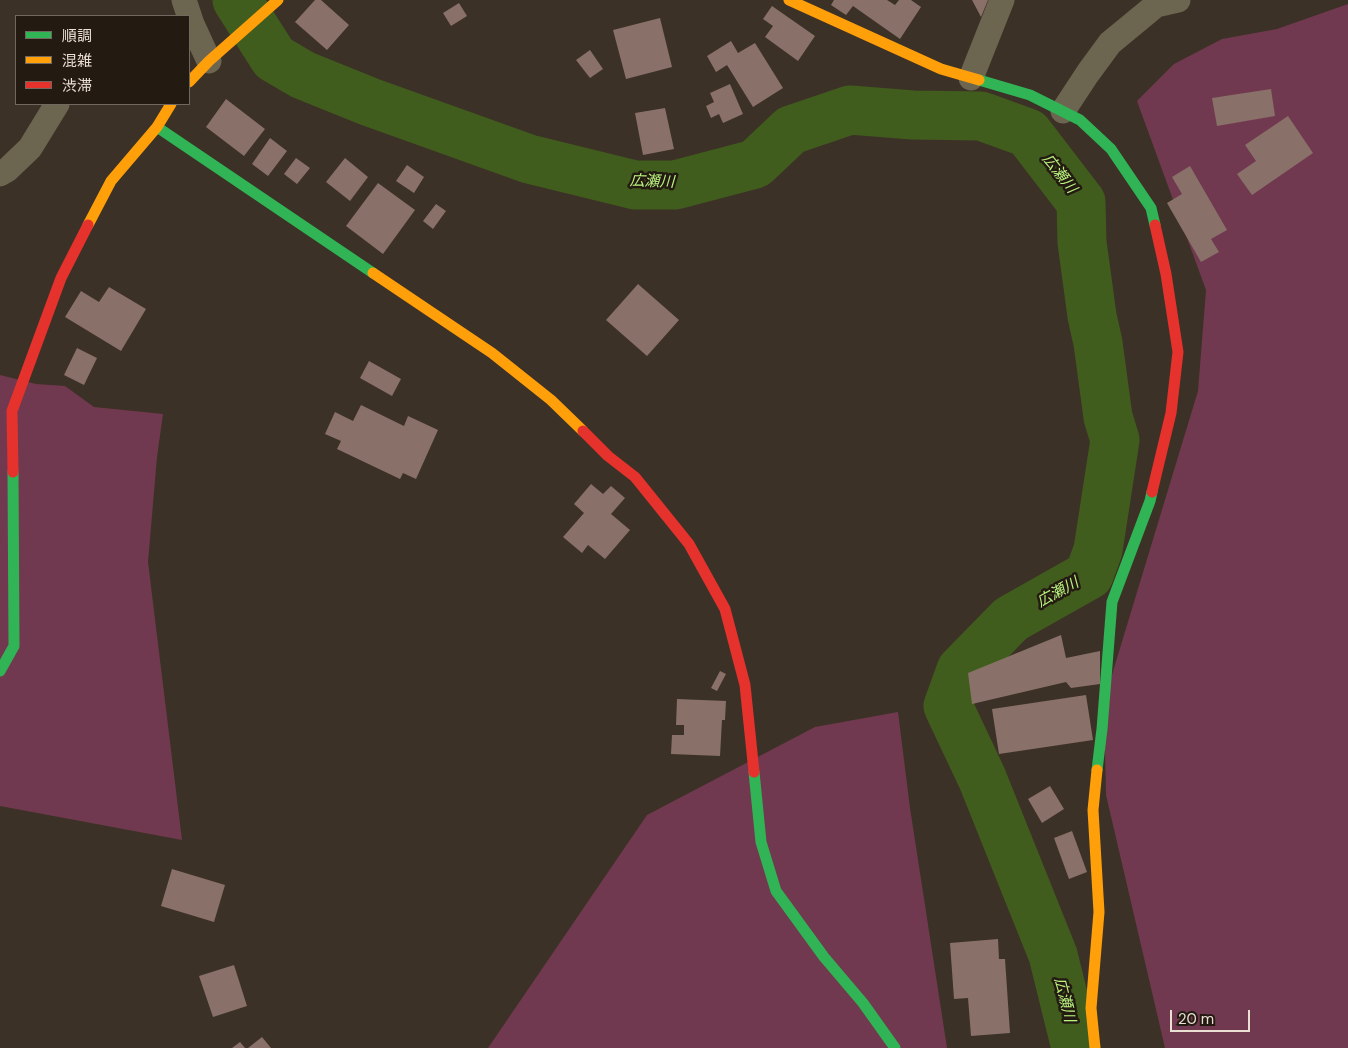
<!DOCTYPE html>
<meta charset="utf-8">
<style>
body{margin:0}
#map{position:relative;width:1348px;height:1048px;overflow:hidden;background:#3c3126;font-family:"DM Sans","Noto Sans JP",sans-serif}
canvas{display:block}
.legend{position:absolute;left:15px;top:15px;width:175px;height:90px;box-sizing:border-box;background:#231a12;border:1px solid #73685f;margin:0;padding:6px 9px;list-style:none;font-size:15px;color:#ebded3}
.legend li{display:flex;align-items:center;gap:10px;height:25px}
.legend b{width:25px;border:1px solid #73685f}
.scale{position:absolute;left:1170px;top:1010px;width:80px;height:22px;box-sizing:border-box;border:2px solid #ebded3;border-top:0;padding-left:6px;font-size:15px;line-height:18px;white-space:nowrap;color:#ebded3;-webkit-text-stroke:4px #231a12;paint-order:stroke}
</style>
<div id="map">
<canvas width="1348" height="1048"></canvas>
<ul class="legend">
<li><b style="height:6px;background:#30b455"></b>順調</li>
<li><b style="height:6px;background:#ff9f0a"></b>混雑</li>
<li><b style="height:6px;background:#e5322d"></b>渋滞</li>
</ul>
<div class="scale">20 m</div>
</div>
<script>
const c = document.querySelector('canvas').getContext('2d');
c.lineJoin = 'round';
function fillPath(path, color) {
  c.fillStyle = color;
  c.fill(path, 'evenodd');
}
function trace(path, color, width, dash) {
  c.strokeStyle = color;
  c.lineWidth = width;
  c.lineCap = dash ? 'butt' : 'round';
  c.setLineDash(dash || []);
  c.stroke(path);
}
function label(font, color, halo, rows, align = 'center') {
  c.font = font + ' "DM Sans","Noto Sans JP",sans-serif';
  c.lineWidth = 5;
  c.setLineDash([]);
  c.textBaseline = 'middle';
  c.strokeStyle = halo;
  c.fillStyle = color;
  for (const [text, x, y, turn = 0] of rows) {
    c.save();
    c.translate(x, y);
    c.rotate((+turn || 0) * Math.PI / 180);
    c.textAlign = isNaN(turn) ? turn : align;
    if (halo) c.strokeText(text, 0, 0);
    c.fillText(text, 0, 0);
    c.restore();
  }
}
fillPath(new Path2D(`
 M1348 4V1048H1165L1106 795 1104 701 1198 391 1206 290 1137 101 1174 64 1222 39 1277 29Z
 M0 375 36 384 65 386 94 407 163 414 157 457 148 562 182 840 0 806Z
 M898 712 910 808 947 1048H488L647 815 815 727Z`), '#71394f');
trace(new Path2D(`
 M237 0 274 58 303 75 370 102 529 159 635 185H675L755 164 791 130 850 110 913 115 981 116 1028 133 1081 202 1082 242 1092 316 1098 343 1108 417 1115 440 1098 550 1089 575 1011 619 961 670 948 706 982 778 1053 955 1076 1048`), '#415d1d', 49);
fillPath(new Path2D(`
 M315 0H321L349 25 327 50 295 22Z
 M834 0H887L895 5 899 0H911L921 7 900 39 853 6 846 15 831 5Z
 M972 0H988L981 17Z
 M459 3 467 16 451 26 443 13Z
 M772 6 815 36 798 61 765 37 773 26 763 19Z
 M660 18 672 67 626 79 613 30Z
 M731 41 738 53 755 43 783 88 753 107 727 65 716 72 707 56Z
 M590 50 603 69 590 78 576 60Z
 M730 84 743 114 723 123 719 114 711 118 706 106 714 102 710 93Z
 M1271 89 1275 116 1217 126 1212 98Z
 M226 99 265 129 244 156 206 127Z
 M665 108 674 149 643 155 635 113Z
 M1288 116 1313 153 1252 195 1237 174 1256 161 1245 145Z
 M270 138 287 151 268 176 252 164Z
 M296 158 310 168 297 184 284 174Z
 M345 158 368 177 350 201 326 182Z
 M407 165 424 177 414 193 396 181Z
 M1190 166 1227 230 1211 239 1219 252 1201 262 1167 203 1182 194 1172 177Z
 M378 183 415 210 383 254 346 226Z
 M436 204 446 211 433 229 423 221Z
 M638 284 679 320 647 356 606 320Z
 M109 287 146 309 121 351 65 317 81 291 99 302Z
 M77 348 97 358 84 385 64 375Z
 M369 361 401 379 392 396 360 378Z
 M361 405 404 426 408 416 438 430 416 479 403 473 400 479 337 449 341 441 325 434 335 412 353 421Z
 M591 484 603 494 611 486 625 498 611 514 630 530 605 559 588 545 582 553 563 537 584 513 574 504Z
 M1061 635 1066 658 1100 651V684L1071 688 1066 682 972 704 968 673Z
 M720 671 726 674 717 691 711 688Z
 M1086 695 1093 740 999 754 992 709Z
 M677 699 726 701 725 720H722L720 756 671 754 672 735H684V725H676Z
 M1050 786 1064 809 1042 823 1028 799Z
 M1072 831 1087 872 1069 879 1054 838Z
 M172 869 225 885 214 922 161 906Z
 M998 939 999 959H1005L1010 1033 971 1036 968 998 954 999 950 943Z
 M234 965 247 1006 213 1017 199 976Z
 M262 1037 271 1048H248Z
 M240 1042 245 1048H232Z`), '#897069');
trace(new Path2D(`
 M184 0 192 24 209 61
 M971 78 1002 0
 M1063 111 1088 73 1110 43 1156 5 1178 0
 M0 174 7 170 30 148 57 104`), '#6c6550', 25);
trace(new Path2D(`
 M979 80 1030 95 1080 120 1111 149 1151 208 1155 225
 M157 127 373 273
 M0 671 14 646 13 472
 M1097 770 1102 729 1112 602 1150 501 1152 492
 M754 772 761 842 776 891 824 957 863 1003 895 1048`), '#30b455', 11);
trace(new Path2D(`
 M789 0 941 69 979 80
 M189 82 209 61 278 0
 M88 225 111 181 157 127 171 104
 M373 273 492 353 551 400 583 431
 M1095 1048 1091 1008 1099 912 1093 810 1097 770`), '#ff9f0a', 11);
trace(new Path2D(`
 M583 431 608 456 635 477 689 544 725 609 745 685 754 772
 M13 472 12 411 61 278 88 225
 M1152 492 1171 413 1178 352 1166 274 1155 225`), '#e5322d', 11);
label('italic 15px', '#baf37e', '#231a12', [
 ["広瀬川",1059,174,52],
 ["広瀬川",652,182,2],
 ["広瀬川",1058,593,-29],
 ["広瀬川",1064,1000,76]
]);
</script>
